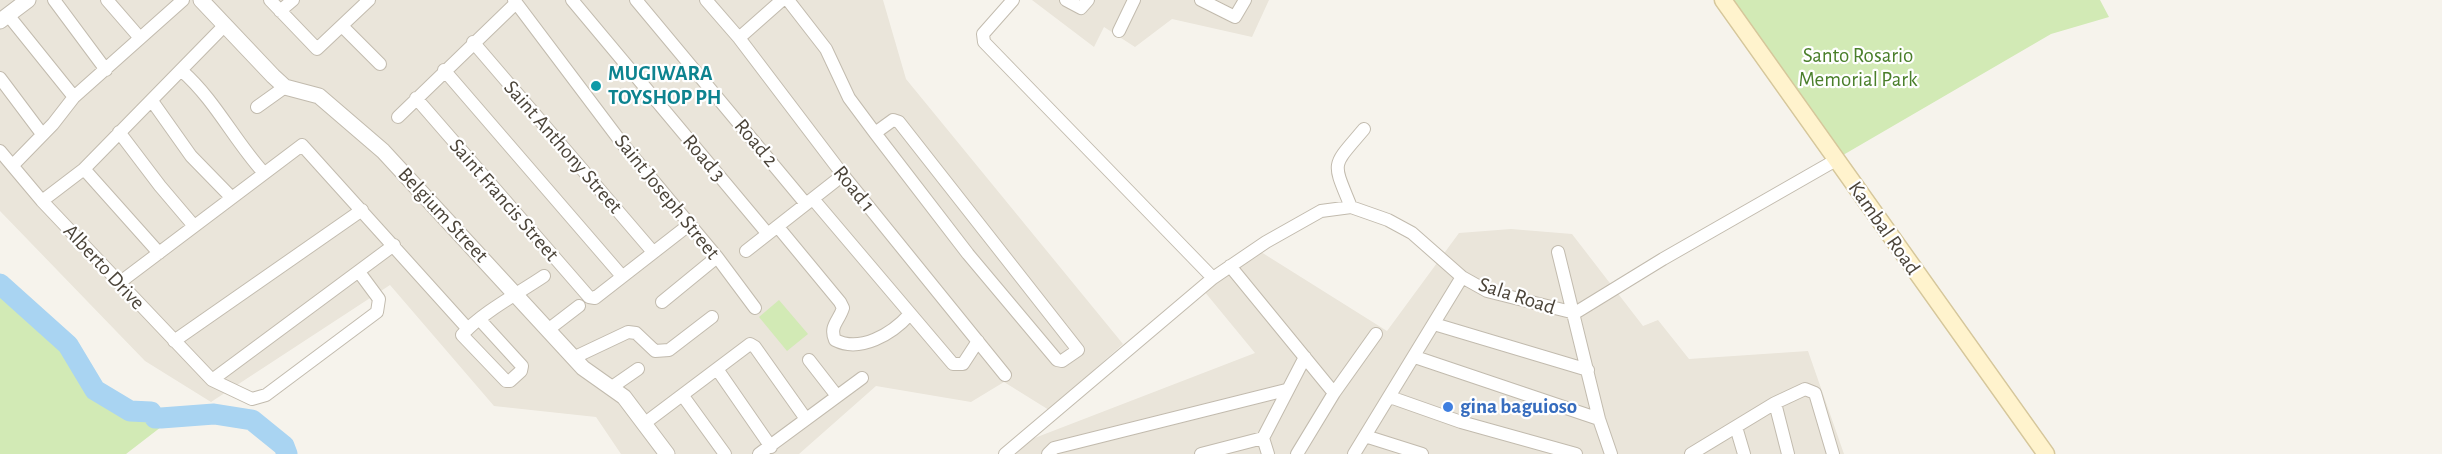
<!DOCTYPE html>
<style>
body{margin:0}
canvas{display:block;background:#f6f3ec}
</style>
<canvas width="2442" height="454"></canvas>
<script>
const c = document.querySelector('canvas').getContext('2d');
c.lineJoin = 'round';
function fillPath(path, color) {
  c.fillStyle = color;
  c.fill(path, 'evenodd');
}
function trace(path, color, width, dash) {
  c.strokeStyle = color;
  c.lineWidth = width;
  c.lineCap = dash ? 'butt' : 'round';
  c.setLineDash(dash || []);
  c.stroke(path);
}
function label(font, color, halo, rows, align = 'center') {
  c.font = font + ' "Alegreya Sans",sans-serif';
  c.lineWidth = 4.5;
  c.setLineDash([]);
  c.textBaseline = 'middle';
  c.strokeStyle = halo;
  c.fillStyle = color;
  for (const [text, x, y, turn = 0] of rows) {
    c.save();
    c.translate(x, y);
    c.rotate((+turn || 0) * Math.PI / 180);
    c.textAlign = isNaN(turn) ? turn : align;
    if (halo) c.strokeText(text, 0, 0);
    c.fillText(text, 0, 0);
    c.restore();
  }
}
fillPath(new Path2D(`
 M0 0H883L906 79 1123 344 1049 410 1004 382 971 402 876 386 799 454H621L596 417 494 406 390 285 211 402 145 361 0 211Z
 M1032 0H1269L1252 37 1172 19 1135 47 1104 27 1094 47Z
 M1511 229 1572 234 1643 326 1658 320 1689 359 1808 351 1844 454H1016L1032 439 1255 353 1204 291 1261 252 1387 331 1459 233Z`), '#eae5da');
fillPath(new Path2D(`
 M1728 0H2100L2109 17 2051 34 1838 158Z
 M0 284 68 345 95 390 130 411 151 412 161 427 126 454H0Z
 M779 300 808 334 787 351 759 317Z`), '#d2eab5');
trace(new Path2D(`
 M0 284 68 345 95 390 130 411 151 412 155 418H161L214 414 252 420 284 446 287 454`), '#a9d4f2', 21);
const minor = new Path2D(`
 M54 0 106 70
 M107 0 140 38
 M270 0 317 49 369 0
 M514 0 621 142 717 257 755 308
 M572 0 767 233
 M636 0 806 204
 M706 0 739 38 843 175 1005 375
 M788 0 826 49 849 98 875 133 968 254 1057 360 1062 361 1078 350 899 122 893 120 875 133
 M1013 0 983 34 984 42 1213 278 1266 242 1321 211 1351 207 1388 220 1412 233 1462 277 1487 291 1575 313 1663 259 1836 160
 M1066 0 1081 8 1088 0
 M1201 0 1235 17 1245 0
 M280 11 293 0
 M8 15 74 97
 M342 26 380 64
 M1119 31 1134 0
 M739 38 782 0
 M473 42 653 252
 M444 70 621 275
 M182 71C215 100 234 140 263 172
 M0 78 42 134
 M416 98 589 297 595 298 690 224
 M152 101 191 156 231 197
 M257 107 285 87
 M398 117 516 3
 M119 132 160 186 194 226
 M0 151 42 201 212 380 252 399 266 395 377 312 379 299 359 272
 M14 164 53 124 74 97 183 0
 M84 169 159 253
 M813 199 953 364H963L978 341
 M42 201 84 169 224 26
 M1351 207C1332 160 1331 168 1364 129
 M778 227 840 302 843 308C839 321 829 326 835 340 860 353 892 334 909 315
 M746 251 843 175
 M1558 252 1599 419 1611 454
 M1230 266 1334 393
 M119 283 302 145 468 329
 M662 302 717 257
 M480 320 522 366 521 371 510 381H506L462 335C481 313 519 293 544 276
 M1434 324 1588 370
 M549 329 579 306
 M174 341 362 210
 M1415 357 1599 419
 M573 358 628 332 636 333 655 351 669 350 712 317
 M809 360 837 396
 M717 369 771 447
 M212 380 394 245
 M612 387 638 369
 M683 396 725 454
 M1390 397 1461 422 1576 454
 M1775 403 1788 454
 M645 423 750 344 755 347 806 419
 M1736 427 1744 454
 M1365 436 1422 454
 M759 454 862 378
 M1005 454 1213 278
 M1048 454 1054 448 1286 390
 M1201 454 1263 438
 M1268 454 1263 438 1305 357
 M1297 454 1334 393 1376 334
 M1354 454 1462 277
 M1691 454 1775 403 1805 389 1815 393 1833 454`);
const tertiary = new Path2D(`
 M201 0 273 76 285 87 319 96 383 151 583 368 624 397 667 454
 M0 21 28 0`);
const secondary = new Path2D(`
 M1723 0 2046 454`);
trace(minor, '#c2bbae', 14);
trace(tertiary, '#c2bbae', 17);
trace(secondary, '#d6c79b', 19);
trace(minor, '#fff', 12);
trace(tertiary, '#fff', 15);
trace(secondary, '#fff3cd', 16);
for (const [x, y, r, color] of [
 [596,86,6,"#0f9aa8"],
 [1448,407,6,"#3f7fe0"]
]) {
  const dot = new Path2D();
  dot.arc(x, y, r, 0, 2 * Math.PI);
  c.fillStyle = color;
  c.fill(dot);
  trace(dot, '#fff', 2);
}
label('21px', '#4a7f2a', '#fff', [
 ["Santo Rosario",1858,56],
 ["Memorial Park",1858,80]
]);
label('bold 21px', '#0d838f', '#fff', [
 ["MUGIWARA",608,74],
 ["TOYSHOP PH",608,98]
], 'left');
label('21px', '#4b4439', '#fff', [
 ["Road 2",756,143,50],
 ["Saint Anthony Street",563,147,49],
 ["Road 3",704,158,50],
 ["Road 1",854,189,51],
 ["Saint Joseph Street",667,197,51],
 ["Saint Francis Street",504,200,49],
 ["Belgium Street",443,215,47],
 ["Kambal Road",1884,228,55],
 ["Alberto Drive",104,267,47],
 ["Sala Road",1517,296,18]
]);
label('bold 21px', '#366cbe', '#fff', [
 ["gina baguioso",1460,407]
], 'left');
</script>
